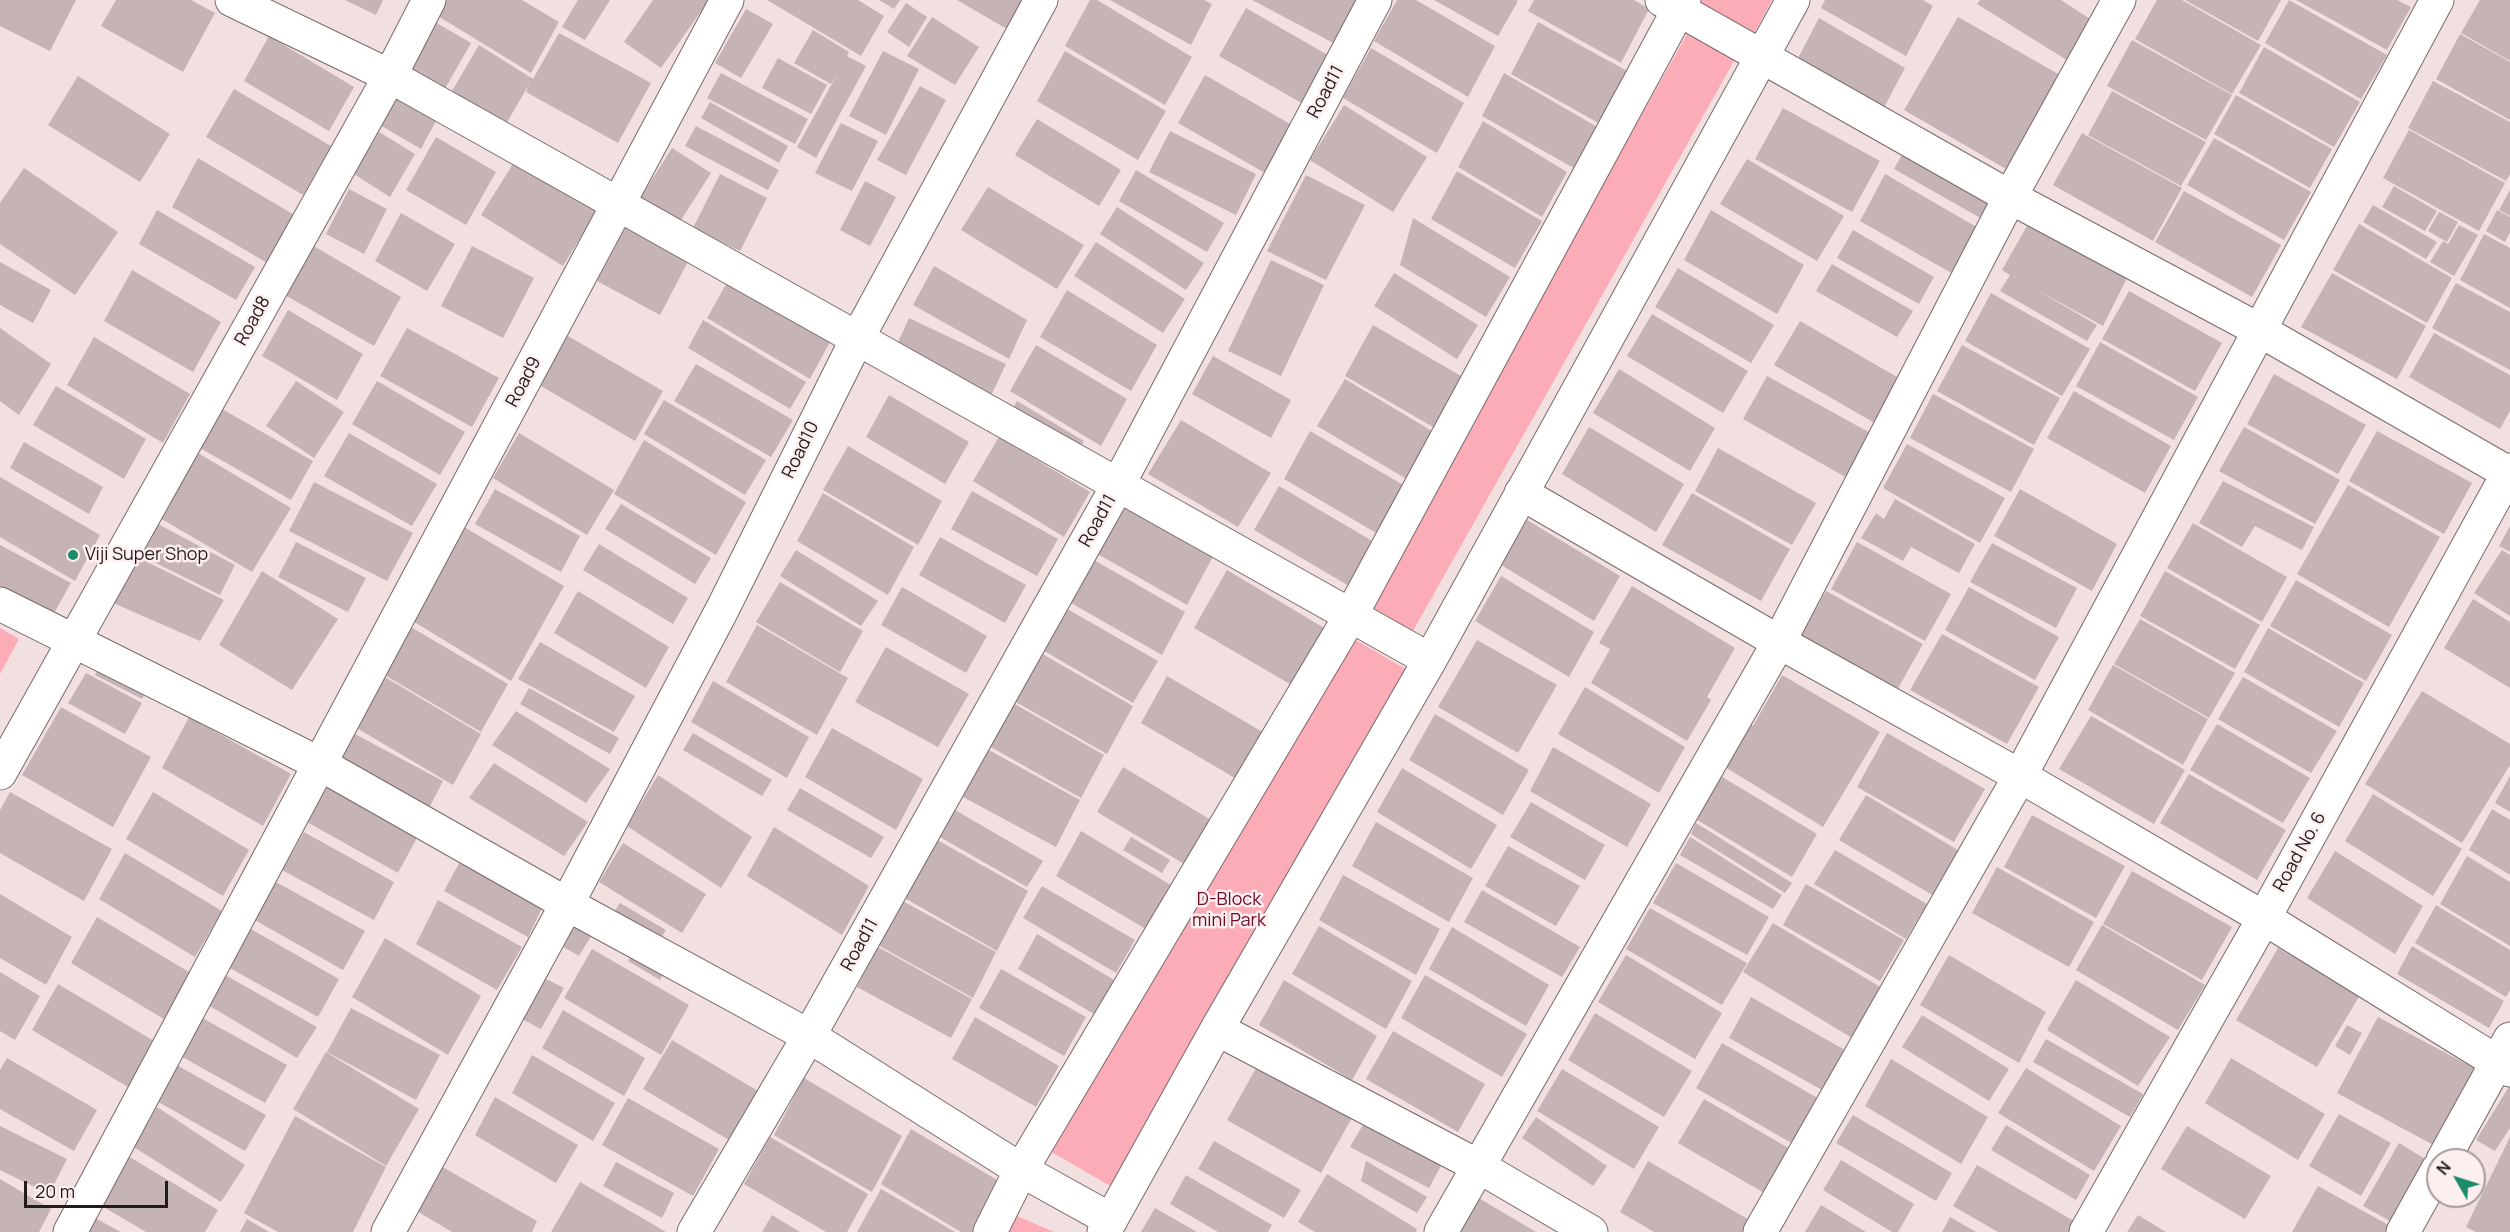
<!DOCTYPE html>
<style>
body{margin:0}
#map{position:relative;width:2510px;height:1232px;overflow:hidden;background:#f2e0e1;font-family:Manrope,sans-serif}
canvas{display:block}
.north{position:absolute;left:2426px;top:1148px;width:60px;height:60px;box-sizing:border-box;background:#fdeeef;border:2px solid #a59a9b;border-radius:50%;rotate:309deg;font-size:16px;font-weight:700;line-height:24px;text-align:center;color:#221b1c}
.north::after{content:'';display:block;margin:auto;width:21px;height:27px;background:#1b8b6b;clip-path:polygon(50% 0,100% 100%,50% 72%,0 100%)}
.scale{position:absolute;left:24px;top:1181px;width:144px;height:27px;box-sizing:border-box;border:3px solid #221b1c;border-top:0;padding-left:8px;font-size:18px;line-height:21px;white-space:nowrap;color:#221b1c;-webkit-text-stroke:4px #fdeeef;paint-order:stroke}
</style>
<div id="map">
<canvas width="2510" height="1232"></canvas>
<div class="north">N</div>
<div class="scale">20 m</div>
</div>
<script>
const c = document.querySelector('canvas').getContext('2d');
c.lineJoin = 'round';
function fillPath(path, color) {
  c.fillStyle = color;
  c.fill(path, 'evenodd');
}
function trace(path, color, width, dash) {
  c.strokeStyle = color;
  c.lineWidth = width;
  c.lineCap = dash ? 'butt' : 'round';
  c.setLineDash(dash || []);
  c.stroke(path);
}
function label(font, color, halo, rows, align = 'center') {
  c.font = font + ' Manrope,sans-serif';
  c.lineWidth = 5;
  c.setLineDash([]);
  c.textBaseline = 'middle';
  c.strokeStyle = halo;
  c.fillStyle = color;
  for (const [text, x, y, turn = 0] of rows) {
    c.save();
    c.translate(x, y);
    c.rotate((+turn || 0) * Math.PI / 180);
    c.textAlign = isNaN(turn) ? turn : align;
    if (halo) c.strokeText(text, 0, 0);
    c.fillText(text, 0, 0);
    c.restore();
  }
}
fillPath(new Path2D(`
 M1700 0H1772L1752 37 1697 5Z
 M1691 27 1738 54 1409 638 1363 611Z
 M0 628 19 639 0 674Z
 M1342 632 1409 671 1117 1190 1050 1151Z
 M1017 1216 1054 1232H1009Z`), '#fbacb6');
fillPath(new Path2D(`
 M0 0H76L50 51 0 26Z
 M116 0H191L215 13 183 72 101 26Z
 M345 0H383L376 15Z
 M434 0H522L559 22 531 73 428 10Z
 M578 0H610L585 40 562 27Z
 M653 0H709L661 68 624 42Z
 M767 0H858L884 16 861 56Z
 M879 0H900L894 9Z
 M957 0H1031L1012 32Z
 M1090 0H1097L1192 57 1165 105 1065 46Z
 M1110 0H1204L1212 4 1191 45Z
 M1252 0H1366L1341 47Z
 M1397 0H1416L1495 46 1468 97 1374 41Z
 M1434 0H1516L1518 1 1498 36Z
 M1534 0H1634L1649 9 1621 63 1528 11Z
 M1825 0H1923L1933 6 1906 56 1821 8Z
 M1980 0H2061L2098 24 2073 64 1977 4Z
 M2157 0H2182L2261 45 2232 94 2135 39Z
 M2185 0H2281L2258 41Z
 M2289 0 2387 55 2361 99 2265 43Z
 M2296 0H2397L2411 7 2387 50Z
 M2480 0H2510V61L2461 33Z
 M906 3 927 17 909 47 887 32Z
 M1246 8 1333 58 1307 106 1219 56Z
 M746 9 773 24 741 78 715 63Z
 M932 17 979 47 955 85 907 56Z
 M1958 17 2060 75 2006 169 1904 110Z
 M1819 18 1905 68 1880 115 1794 66Z
 M435 22 471 43 442 94 407 72Z
 M1538 22 1629 72 1602 125 1511 74Z
 M813 30 849 52 847 56 866 66 816 158 797 147 838 73 831 84 794 63Z
 M559 33 651 83 618 143 526 92 530 83 503 129 449 96 479 45 533 79Z
 M2460 34 2510 62V120L2436 79Z
 M269 36 354 87 329 131 244 81Z
 M2132 40 2232 95 2206 140 2107 86Z
 M2264 47 2360 102 2334 147 2239 93Z
 M1371 48 1464 103 1437 153 1343 98Z
 M883 51 919 69 886 135 849 116Z
 M1065 51 1166 111 1138 160 1037 101Z
 M778 58 827 85 811 114 762 88Z
 M721 73 808 119 795 144 707 98Z
 M1504 73 1599 128 1577 170 1482 116Z
 M1205 75 1292 125 1265 173 1178 123Z
 M78 76 170 134 140 182 48 125Z
 M2433 81 2510 122V174L2506 181 2408 128Z
 M920 86 946 100 906 175 877 160Z
 M393 88 439 115 421 149 373 121Z
 M234 89 331 146 303 195 206 137Z
 M2112 91 2206 142 2181 186 2088 135Z
 M2236 95 2332 149 2310 188 2214 134Z
 M710 102 788 146 779 163 701 118Z
 M1344 105 1427 157 1393 212 1310 160Z
 M1783 108 1880 161 1852 212 1755 159Z
 M1037 119 1121 170 1099 206 1015 155Z
 M1483 121 1567 172 1542 217 1458 167Z
 M841 123 878 141 852 191 815 173Z
 M696 126 779 170 768 190 685 146Z
 M2409 130 2505 183 2479 231 2383 178Z
 M1170 131 1256 174 1236 215 1149 172Z
 M379 132 415 154 390 197 354 174Z
 M2082 133 2182 188 2153 241 2053 185Z
 M436 137 496 172 466 225 406 190Z
 M2214 138 2311 192 2284 240 2187 185Z
 M672 148 711 173 676 228 637 203Z
 M1905 149 1996 199 1984 220 1894 169Z
 M198 158 296 216 269 264 172 207Z
 M516 159 597 210 563 266 481 215Z
 M1747 159 1844 216 1817 261 1720 204Z
 M24 168 118 232 75 295 0 244V203Z
 M1136 170 1224 223 1207 252 1119 201Z
 M1457 171 1542 221 1515 268 1431 219Z
 M720 174 767 198 740 251 693 228Z
 M1885 174 1980 229 1955 275 1860 221Z
 M1306 175 1365 205 1326 280 1267 251Z
 M865 181 896 197 870 246 840 230Z
 M2394 186 2437 211 2425 231 2382 207Z
 M988 187 1084 245 1057 289 961 230Z
 M349 189 387 209 364 254 326 234Z
 M2510 190V216L2499 210Z
 M2184 191 2281 245 2252 297 2155 242Z
 M2373 205 2437 242 2426 259 2363 222Z
 M1117 207 1204 263 1186 290 1100 234Z
 M157 210 255 267 236 300 139 244Z
 M1711 210 1804 265 1777 314 1684 260Z
 M2497 210 2510 217V232L2505 242 2486 231Z
 M2439 212 2458 222 2447 242 2428 231Z
 M401 213 455 244 427 291 375 261Z
 M2032 217 2130 272 2103 326 2035 289 2097 325 2087 341 2000 291 2010 275 2002 270Z
 M1413 218 1510 277 1486 317 1400 265Z
 M628 223 691 256 660 315 597 281Z
 M2359 224 2452 278 2427 323 2333 270Z
 M2459 225 2478 235 2454 276 2430 262 2443 241 2448 244Z
 M1853 230 1934 277 1919 304 1837 258Z
 M2484 234 2510 248V308L2460 280Z
 M305 241 401 297 374 346 278 291Z
 M1096 242 1185 299 1163 333 1074 276Z
 M472 246 534 278 503 338 441 306Z
 M1271 260 1324 285 1281 376 1228 351Z
 M0 262 51 290 33 323 0 305Z
 M1832 264 1913 311 1897 337 1816 291Z
 M934 266 1027 320 1009 359 913 305Z
 M1678 268 1774 325 1751 363 1655 307Z
 M132 270 221 322 193 372 104 321Z
 M1394 273 1478 325 1457 359 1374 306Z
 M2332 273 2426 326 2397 379 2301 327Z
 M729 279 831 340 810 379 707 318Z
 M2456 283 2510 312V370L2432 328Z
 M1067 290 1157 345 1131 391 1040 337Z
 M2129 291 2222 343 2195 391 2102 339Z
 M1991 293 2090 349 2062 396 1965 341Z
 M288 310 363 354 337 400 262 356Z
 M1652 314 1748 371 1723 413 1627 356Z
 M909 318 1006 364 988 402 894 351Z
 M703 320 806 382 790 409 688 348Z
 M1800 321 1904 381 1878 425 1774 365Z
 M1373 325 1468 380 1440 431 1345 376Z
 M0 328 51 364 19 415 0 401Z
 M407 328 499 378 472 427 380 376Z
 M561 332 663 391 635 441 534 382Z
 M2434 333 2510 375V411L2500 429 2409 377Z
 M94 337 190 394 163 443 67 385Z
 M2100 342 2198 397 2174 440 2076 386Z
 M1036 345 1127 399 1101 446 1010 391Z
 M1962 345 2060 398 2034 445 1937 391Z
 M1213 356 1291 400 1271 438 1192 394Z
 M696 364 793 420 771 457 674 401Z
 M1619 369 1715 428 1690 471 1593 413Z
 M2274 374 2366 425 2338 474 2247 424Z
 M1767 376 1874 435 1849 479 1743 419Z
 M1345 379 1437 434 1410 481 1317 426Z
 M296 381 344 412 314 458 266 426Z
 M377 381 465 432 440 475 352 424Z
 M56 386 146 439 124 479 33 425Z
 M2074 391 2171 446 2145 493 2047 438Z
 M1933 394 2034 449 2011 492 1910 438Z
 M889 395 969 442 945 484 866 437Z
 M664 400 766 460 745 495 644 434Z
 M1017 401 1084 441 1076 454 1009 415Z
 M222 409 313 461 291 500 200 448Z
 M1181 420 1271 473 1238 527 1148 474Z
 M1589 427 1684 484 1656 532 1562 474Z
 M2244 427 2340 480 2315 524 2219 471Z
 M1310 431 1405 486 1378 534 1284 479Z
 M2377 431 2472 483 2444 534 2349 481Z
 M349 433 437 484 412 526 324 476Z
 M519 433 614 490 587 535 493 478Z
 M999 437 1090 492 1064 537 973 481Z
 M644 440 746 502 716 555 614 494Z
 M24 442 103 487 89 514 10 468Z
 M1907 444 2005 498 1980 543 1883 488Z
 M848 446 942 501 918 545 823 490Z
 M1718 448 1816 503 1792 545 1695 491Z
 M193 450 291 508 252 572 155 515Z
 M0 477 100 535 75 581 0 537Z
 M2223 481 2314 527 2302 550 2255 526 2242 547 2199 523Z
 M314 482 413 533 387 581 289 531Z
 M2348 485 2440 537 2389 627 2297 574Z
 M1279 486 1374 542 1349 586 1254 530Z
 M495 489 580 536 561 572 475 524Z
 M2020 489 2117 544 2092 591 1994 536Z
 M972 491 1058 539 1037 576 951 529Z
 M823 493 914 547 888 595 797 541Z
 M1119 493 1217 549 1187 605 1089 549Z
 M1692 493 1790 549 1761 601 1662 545Z
 M1895 499 1975 544 1959 573 1911 547 1903 561 1861 538 1876 513 1884 519Z
 M621 504 711 558 695 584 605 529Z
 M1527 520 1620 576 1594 621 1501 565Z
 M2193 523 2287 577 2262 622 2167 568Z
 M158 524 235 565 220 595 142 556Z
 M2510 526V552L2499 546Z
 M464 527 564 586 511 681 411 620Z
 M940 537 1026 585 1005 623 919 575Z
 M296 542 366 578 348 612 278 577Z
 M1857 542 1951 594 1925 641 1831 589Z
 M1992 543 2077 588 2056 628 1970 582Z
 M599 544 688 598 673 624 583 570Z
 M0 545 71 583 49 622 0 594Z
 M796 550 878 601 861 626 780 576Z
 M2502 550 2510 555V616L2474 593Z
 M129 553 224 600 200 641 104 599Z
 M1087 556 1185 612 1162 655 1064 599Z
 M1227 570 1326 629 1295 687 1194 628Z
 M262 571 338 619 292 690 219 645Z
 M2165 571 2260 625 2235 669 2140 616Z
 M1501 576 1594 632 1569 677 1475 621Z
 M2296 580 2392 635 2366 681 2270 626Z
 M780 582 863 631 840 672 756 622Z
 M1632 586 1735 648 1707 697 1711 700 1687 741 1591 683 1610 649 1599 643Z
 M902 587 987 636 966 673 881 625Z
 M1969 587 2059 637 2035 680 1945 630Z
 M578 591 669 647 646 688 554 633Z
 M1826 591 1923 644 1896 692 1799 639Z
 M2473 599 2510 622V688L2444 648Z
 M1064 607 1158 661 1133 703 1041 649Z
 M2140 619 2235 673 2209 718 2114 664Z
 M757 625 848 678 817 735 726 682Z
 M409 626 508 684 481 732 383 674Z
 M2268 628 2364 683 2339 727 2244 672Z
 M1942 634 2039 687 2007 744 1910 690Z
 M1477 640 1557 685 1518 753 1438 707Z
 M540 642 635 696 614 732 518 679Z
 M886 647 969 694 938 747 855 702Z
 M1039 652 1133 706 1107 754 1014 701Z
 M102 660 150 684 142 699 95 675Z
 M2113 665 2208 719 2183 765 2088 710Z
 M86 673 142 703 125 734 68 703Z
 M1782 675 1880 732 1823 827 1725 767 1750 724 1753 726Z
 M383 676 481 734 453 785 355 727Z
 M1167 676 1266 734 1240 781 1141 723Z
 M2243 677 2337 731 2311 773 2218 719Z
 M713 681 809 737 787 778 691 722Z
 M1585 687 1685 747 1659 793 1558 734Z
 M529 688 619 738 610 754 520 704Z
 M2422 691 2510 744V765L2462 843 2365 784Z
 M1013 703 1104 755 1081 798 989 746Z
 M61 707 151 757 113 827 22 775Z
 M516 711 610 769 586 803 492 745Z
 M1435 714 1529 770 1503 815 1409 760Z
 M2091 716 2185 770 2154 824 2059 769Z
 M189 717 291 774 263 826 162 768Z
 M2217 724 2310 778 2283 823 2190 770Z
 M832 728 923 779 896 830 805 777Z
 M353 733 443 781 426 814 335 765Z
 M693 733 772 780 762 796 683 750Z
 M1887 733 1985 789 1954 842 1857 787Z
 M1553 747 1651 804 1627 847 1530 791Z
 M987 749 1080 800 1056 847 963 797Z
 M494 763 588 822 564 856 469 798Z
 M1123 767 1216 823 1191 868 1097 812Z
 M1402 768 1497 825 1471 869 1377 812Z
 M2189 774 2286 830 2257 880 2160 823Z
 M658 775 752 837 721 888 627 826Z
 M1719 775 1817 834 1792 877 1694 818Z
 M2510 776V812L2495 803Z
 M329 784 419 834 398 873 307 822Z
 M800 788 884 837 871 858 787 810Z
 M10 792 112 849 84 901 0 853V810Z
 M153 792 249 850 223 896 126 839Z
 M2373 794 2462 849 2433 896 2345 841Z
 M1866 795 1966 855 1939 899 1839 840Z
 M1531 802 1605 845 1585 880 1510 837Z
 M2492 809 2510 820V875L2469 850Z
 M955 810 1043 861 1027 887 940 837Z
 M2032 815 2125 866 2096 918 2004 867Z
 M1376 822 1473 878 1449 922 1352 866Z
 M1696 823 1792 883 1785 893 1691 834Z
 M774 827 869 886 842 935 747 876Z
 M1081 831 1174 887 1149 931 1056 876Z
 M304 832 394 882 374 920 282 870Z
 M932 837 1028 891 997 951 901 896Z
 M1131 837 1170 860 1162 873 1123 850Z
 M1690 837 1782 895 1773 909 1680 855Z
 M623 843 706 894 682 933 599 882Z
 M1508 846 1580 886 1556 926 1485 886Z
 M1835 850 1927 904 1906 939 1814 884Z
 M2335 851 2423 906 2395 954 2307 898Z
 M125 853 222 911 195 957 99 899Z
 M2467 856 2510 882V946L2440 904Z
 M462 858 545 902 528 937 444 891Z
 M1676 863 1769 917 1747 955 1653 903Z
 M1997 867 2094 922 2069 967 1972 913Z
 M2132 871 2232 927 2202 980 2103 924Z
 M1343 875 1440 929 1416 975 1319 920Z
 M274 881 365 931 343 970 253 919Z
 M1806 884 1904 940 1880 981 1783 925Z
 M1042 886 1135 940 1116 973 1023 918Z
 M1482 890 1580 947 1562 977 1464 922Z
 M0 894 72 937 46 985 0 958Z
 M899 899 996 952 973 998 876 944Z
 M438 900 522 947 497 990 416 944Z
 M620 903 666 930 656 946 610 918Z
 M2436 905 2510 950V990L2506 997 2415 943Z
 M1650 908 1747 963 1722 1005 1626 949Z
 M97 917 194 975 167 1021 71 963Z
 M574 921 593 933 579 956 560 945Z
 M1773 923 1882 988 1852 1038 1743 972Z
 M2102 925 2205 985 2178 1030 2076 970Z
 M1319 926 1412 981 1386 1029 1292 974Z
 M1452 927 1549 985 1526 1026 1429 969Z
 M249 928 339 979 318 1017 228 967Z
 M1037 934 1119 983 1099 1017 1018 969Z
 M385 938 481 996 448 1055 352 997Z
 M2412 946 2504 1001 2489 1028 2397 974Z
 M878 947 972 999 951 1038 857 987Z
 M636 948 668 966 660 980 628 961Z
 M2278 948 2360 995 2317 1067 2236 1020Z
 M592 949 689 1005 661 1055 564 998Z
 M1626 955 1722 1013 1695 1059 1598 1002Z
 M1949 955 2046 1012 2019 1063 1920 1005Z
 M1001 969 1086 1017 1064 1056 979 1008Z
 M0 972 40 996 15 1040 0 1031Z
 M220 972 317 1027 297 1058 203 1002Z
 M1425 975 1527 1034 1502 1077 1401 1018Z
 M544 978 564 988 541 1029 522 1019Z
 M1284 980 1377 1036 1352 1080 1259 1025Z
 M2076 980 2170 1037 2138 1086 2047 1030Z
 M58 984 154 1041 128 1087 32 1030Z
 M1751 997 1845 1050 1822 1090 1729 1038Z
 M351 1008 440 1055 416 1100 327 1052Z
 M563 1010 645 1058 624 1096 542 1048Z
 M1595 1013 1692 1071 1664 1117 1568 1060Z
 M197 1015 287 1065 265 1103 175 1053Z
 M1922 1015 2009 1069 1989 1101 1902 1047Z
 M975 1017 1059 1066 1036 1107 952 1059Z
 M2378 1017 2478 1070 2437 1147 2337 1093Z
 M2347 1025 2362 1033 2350 1055 2335 1046Z
 M1393 1031 1485 1084 1458 1132 1366 1079Z
 M2046 1039 2143 1094 2130 1117 2033 1062Z
 M672 1040 758 1091 729 1140 643 1089Z
 M1722 1043 1821 1100 1795 1145 1696 1088Z
 M326 1052 419 1109 386 1166 293 1109Z
 M532 1055 615 1103 593 1141 512 1093Z
 M7 1058 97 1110 74 1151 0 1109V1070Z
 M2231 1058 2325 1114 2298 1160 2205 1103Z
 M1891 1059 1988 1117 1961 1164 1865 1106Z
 M173 1063 266 1115 245 1151 153 1099Z
 M1259 1063 1353 1116 1321 1173 1227 1120Z
 M2026 1068 2121 1126 2094 1171 1998 1113Z
 M1562 1069 1659 1127 1634 1169 1537 1111Z
 M804 1078 902 1136 872 1192 774 1135Z
 M2510 1085V1128L2495 1151 2476 1140Z
 M495 1097 578 1145 556 1183 475 1135Z
 M628 1098 719 1149 693 1196 602 1145Z
 M1704 1099 1792 1150 1766 1194 1678 1143Z
 M157 1107 245 1165 221 1202 132 1146Z
 M2339 1114 2391 1143 2361 1196 2309 1166Z
 M1853 1115 1952 1173 1936 1201 1836 1143Z
 M295 1116 386 1167 353 1232H278L244 1213Z
 M1536 1117 1607 1166 1593 1186 1522 1138Z
 M1364 1123 1442 1164 1429 1188 1350 1147Z
 M2006 1125 2090 1175 2076 1200 1991 1150Z
 M0 1126 67 1159 49 1194 0 1170Z
 M2187 1126 2271 1176 2245 1219 2161 1169Z
 M911 1129 1009 1187 984 1232H961L881 1184Z
 M770 1137 868 1194 847 1232H826L744 1184Z
 M2510 1137V1232H2476L2466 1227Z
 M1214 1141 1301 1190 1284 1218 1198 1169Z
 M2399 1143 2435 1165 2399 1226 2363 1206Z
 M128 1156 218 1210 205 1232H146L100 1205Z
 M1841 1160 1914 1204 1898 1232H1892L1823 1190Z
 M1366 1161 1427 1197 1417 1213 1361 1181Z
 M1648 1161 1751 1221 1745 1232H1654L1620 1212Z
 M616 1162 674 1193 662 1218 603 1186Z
 M439 1165 537 1221 532 1232H452L415 1210Z
 M1977 1165 2074 1221 2068 1232H1998L1953 1206Z
 M1327 1174 1417 1229 1416 1232H1315L1298 1222Z
 M1186 1175 1272 1225 1268 1232H1218L1170 1204Z
 M0 1179 51 1209 39 1232H0Z
 M580 1182 666 1232H551Z
 M2318 1186 2392 1227 2389 1232H2292Z
 M881 1189 955 1232H857Z
 M1477 1197 1536 1232H1456Z
 M1821 1205 1866 1232H1805Z
 M1155 1208 1197 1232H1141Z
 M772 1215 800 1232H762Z
 M2138 1215 2166 1232H2127Z
 M91 1216 121 1232H83Z
 M1950 1217 1976 1232H1942Z
 M247 1219 269 1232H240Z`), '#c5b3b5');
const minor = new Path2D(`
 M232 0 390 76 1430 660
 M1662 0 2010 197 2261 331 2510 474
 M1521 493 1779 642 2020 776 2264 918 2510 1070
 M0 604 320 764 567 904 809 1036 1021 1170 1111 1220
 M0 773 390 76 429 0
 M1217 1029 1478 1166 1591 1232
 M2443 1160 2510 1039
 M70 1232 727 0
 M388 1232 567 904 723 608 857 339 1041 0
 M694 1232 809 1036 1118 485 1375 0
 M990 1232 1021 1170 1351 615 1684 0
 M1104 1232 1217 1029 1430 660 1793 0
 M1441 1232 1779 642 2010 197 2119 0
 M1760 1232 2020 776 2437 0
 M2086 1232 2264 918 2510 470
 M2403 1232 2438 1169`);
trace(minor, '#79696a', 35);
trace(minor, '#fff', 33);
for (const [x, y, r, color] of [
 [73,555,6,"#1b8b6b"]
]) {
  const dot = new Path2D();
  dot.arc(x, y, r, 0, 2 * Math.PI);
  c.fillStyle = color;
  c.fill(dot);
  trace(dot, '#fdeeef', 2);
}
label('18px', '#221b1c', '#fdeeef', [
 ["Road11",1326,92,-62],
 ["Road8",253,321,-61],
 ["Road9",524,382,-62],
 ["Road10",801,450,-64],
 ["Road11",1098,521,-61],
 ["Road No. 6",2300,852,-61],
 ["Road11",860,945,-61]
]);
label('18px', '#221b1c', '#fdeeef', [
 ["Viji Super Shop",85,555]
], 'left');
label('18px', '#6b0c28', '#fdeeef', [
 ["D-Block",1229,900],
 ["mini Park",1229,921]
]);
</script>
